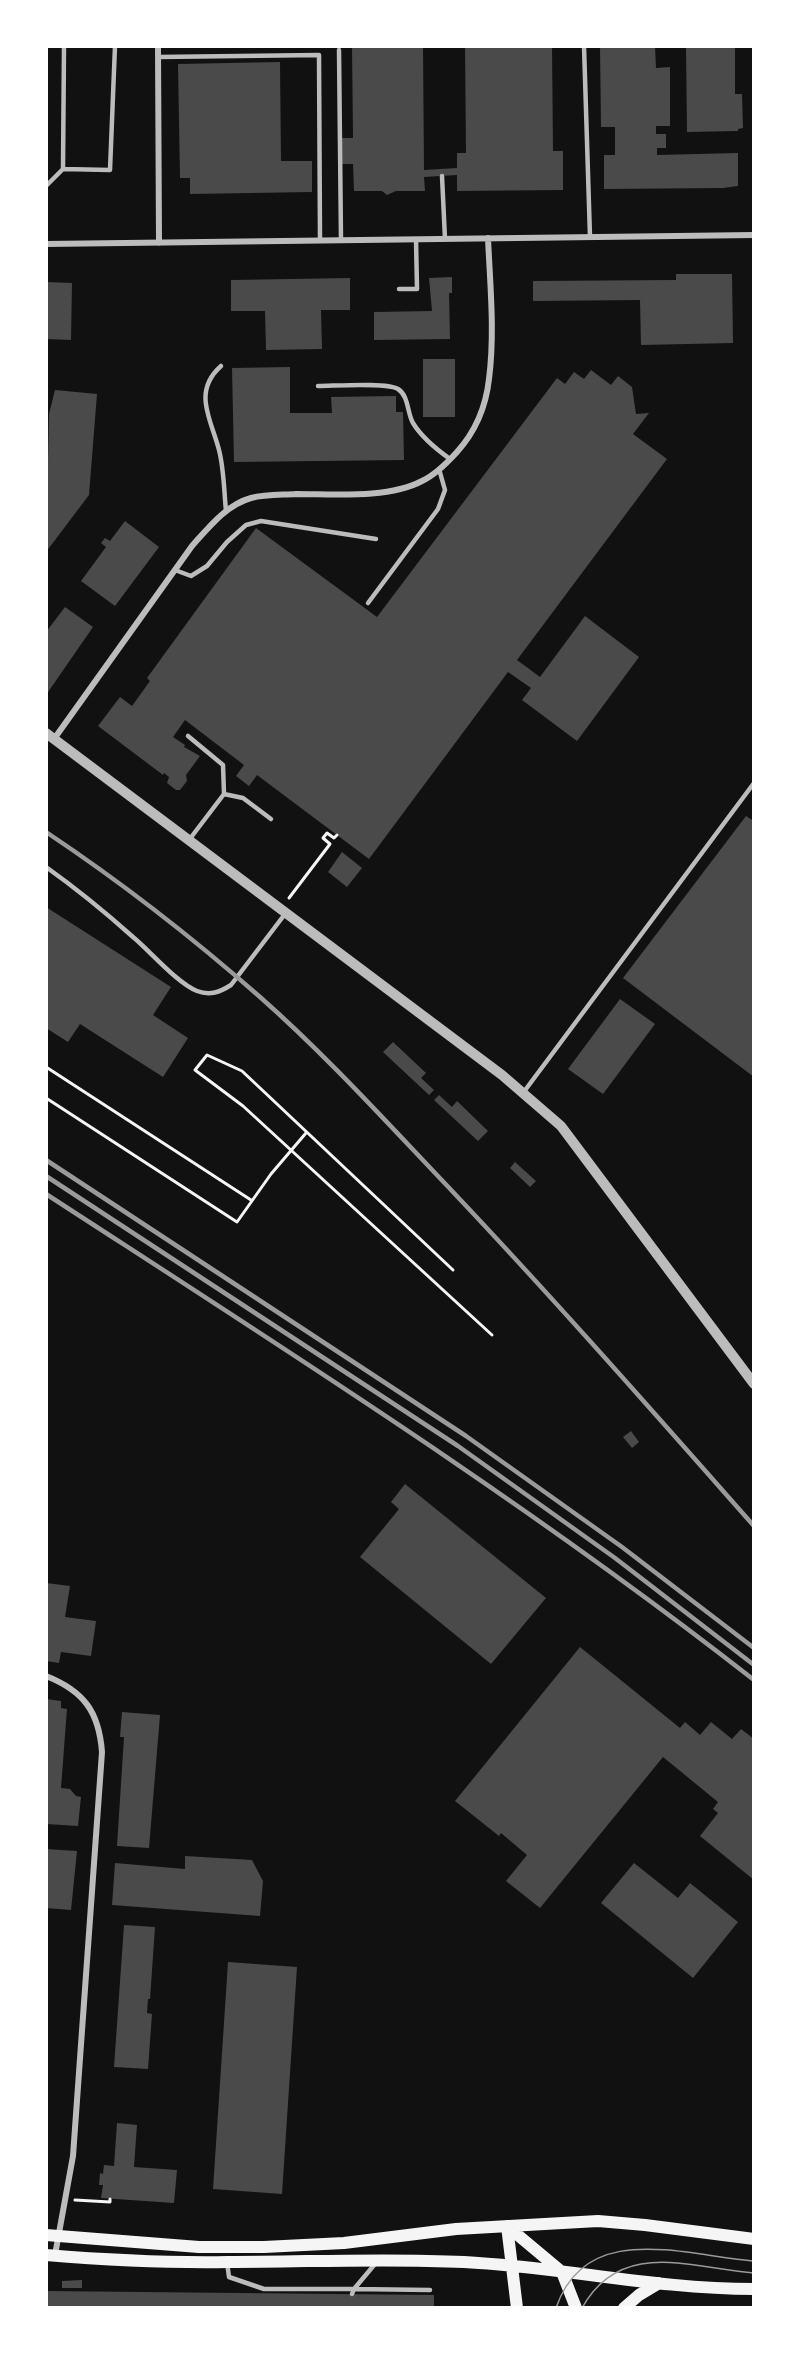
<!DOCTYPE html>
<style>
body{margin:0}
#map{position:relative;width:800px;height:2354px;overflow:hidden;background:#111;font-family:"Golos Text",sans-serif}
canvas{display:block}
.frame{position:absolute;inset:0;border:48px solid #fff;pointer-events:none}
</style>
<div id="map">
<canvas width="800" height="2354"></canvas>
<div class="frame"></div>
</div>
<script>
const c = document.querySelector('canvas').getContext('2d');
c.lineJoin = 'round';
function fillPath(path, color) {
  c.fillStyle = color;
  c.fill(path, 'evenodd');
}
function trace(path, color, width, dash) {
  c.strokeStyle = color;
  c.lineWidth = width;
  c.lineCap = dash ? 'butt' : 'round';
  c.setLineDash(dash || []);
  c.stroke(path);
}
fillPath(new Path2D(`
 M352 46H423L424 170 457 168V153H466L465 46H552L553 151H563V190L457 191V175L424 177 425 191H396L387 195 382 191H354L353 164H342V138H353Z
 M600 46H655L656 68 670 67V126H656V134H666V148H657V155L738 153V186L723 188 604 189V155H615V127H601Z
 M686 46H735V94H742L743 128 738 129V131L687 132Z
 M280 62 281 161H312V192L190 194V178H180L178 64Z
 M676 274H732L733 343 641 345 640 300 533 301V281L676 280Z
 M452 277V293H449L450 339 374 340V312L432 311 429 278Z
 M350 278V310H321L322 349 266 350 265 311H231V280Z
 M46 282 72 283 71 340 46 339Z
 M423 359H455V417H423Z
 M290 367V413H332L331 397 396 396V412H403L404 460 234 462 232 368Z
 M591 370 611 385 618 376 632 387 636 414 649 413 633 434 667 459 517 660 540 677 585 616 639 657 577 741 522 700 531 688 508 672 369 859 257 775 249 786 236 776 244 765 185 720 173 737 185 745 184 747 200 756 186 775 187 781 180 790H176L167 783 169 777 164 773 163 775 98 726 120 697 132 706 150 681 147 678 256 528 377 617 557 378 565 384 574 372 584 379Z
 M55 390 97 394 89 495 46 552 49 414Z
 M125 521 159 547 115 606 81 581 106 547 101 543 105 538 110 541Z
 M65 607 93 627 46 695V632Z
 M746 816 754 821V1077L623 978Z
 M342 852 362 868 347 887 328 872Z
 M46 907 171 987 153 1015 188 1038 163 1077 80 1024 68 1042 46 1028Z
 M620 999 655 1024 603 1094 568 1069Z
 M393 1042 426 1073 421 1078 434 1090 429 1095 383 1052Z
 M439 1095 452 1107 457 1101 488 1131 478 1141 434 1100Z
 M515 1162 536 1181 530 1187 510 1168Z
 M631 1431 639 1442 632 1448 623 1437Z
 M405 1484 546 1598 491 1664 360 1557 399 1509 391 1502Z
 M46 1583 70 1586 65 1617 96 1621 91 1656 61 1652 59 1663 46 1661Z
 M580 1647 680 1728 685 1722 700 1735 711 1722 732 1739 741 1729 754 1739V1880L700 1836 718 1813 713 1809 718 1802 663 1757 540 1908 506 1881 527 1855 501 1833 499 1836 455 1801Z
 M46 1699 61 1701V1708L67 1709 61 1788 70 1789 76 1796 81 1797 78 1826 46 1824Z
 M122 1712 160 1715 149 1848 117 1846 124 1737H120Z
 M46 1849 77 1851 71 1910 46 1908Z
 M185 1856 252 1860 263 1881 260 1916 112 1905 115 1863 185 1869Z
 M634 1863 678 1898 690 1883 738 1922 693 1978 601 1903Z
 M124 1925 155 1927 150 1999H148L147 2013 152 2014 148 2069 114 2067Z
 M228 1962 297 1967 282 2194 213 2189Z
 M117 2123 137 2125 134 2167 177 2170 174 2203 101 2198 103 2185H99L100 2173 103 2174 104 2165 114 2166Z
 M82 2280V2288H62V2281Z
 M46 2291 434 2295V2308H46Z`), '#4a4a4a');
trace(new Path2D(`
 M289 898 330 844 323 838 327 833 334 838 337 835
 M46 1067 251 1200
 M46 1098 237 1222 271 1174 306 1133
 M453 1270 242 1071 207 1055 195 1070 243 1106 492 1335
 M75 2200 110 2202V2199`), '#f5f5f5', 3);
trace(new Path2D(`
 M64 46 63 169 110 170 115 46
 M584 46 590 237
 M339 50 341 240
 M158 57 319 55 320 240
 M442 176 445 239
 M46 186 63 169
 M399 289H417L416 239
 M221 366C192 392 211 419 219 450 224 469 224 491 226 511
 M318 386C334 386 387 382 398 389 409 396 407 413 413 423 422 438 436 449 450 459
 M175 570 191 576 207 566 227 542 246 525 261 521 376 539
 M368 603 438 509 445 490 439 469
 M188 736 223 765 224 794
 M189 840 224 794 243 798 271 819
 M46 867C77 889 105 912 133 937 150 951 177 983 197 991 210 996 220 992 231 985L285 914
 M523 1093 754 783
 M227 2262 229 2277 264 2289H354L375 2264
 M352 2294 354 2289 430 2290`), '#bcbcbc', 4.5);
trace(new Path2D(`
 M158 46 159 243
 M46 244 754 235
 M54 739 192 546C209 527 226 505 251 498 266 494 281 495 296 494 334 494 388 499 422 481 435 475 447 463 457 452 475 432 486 406 489 379 495 333 490 284 488 238
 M46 1676C84 1691 99 1712 102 1752L73 2156 55 2255`), '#bcbcbc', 6);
trace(new Path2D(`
 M46 733 502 1075 561 1126 754 1384`), '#bcbcbc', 10);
trace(new Path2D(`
 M507 2226 562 2272 576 2308
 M507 2226 517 2308
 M46 2235 199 2247H264L344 2243 456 2229 598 2221 645 2225 754 2239
 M46 2255C107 2260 168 2263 228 2262 307 2262 385 2258 464 2262 561 2267 656 2289 754 2289
 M624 2308 639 2295 659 2283`), '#f5f5f5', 12);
trace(new Path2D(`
 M556 2308C586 2219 686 2256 754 2261
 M582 2308C621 2238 691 2268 754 2273`), '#9a9a9a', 1.5);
trace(new Path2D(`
 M46 832C121 882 193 938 260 997 328 1057 390 1126 453 1192 556 1301 655 1414 754 1526
 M46 1160 466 1436 622 1547 754 1648
 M46 1176 458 1446 615 1558 754 1665
 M46 1194C286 1350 528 1503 754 1680`), '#9a9a9a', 4.5);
</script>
